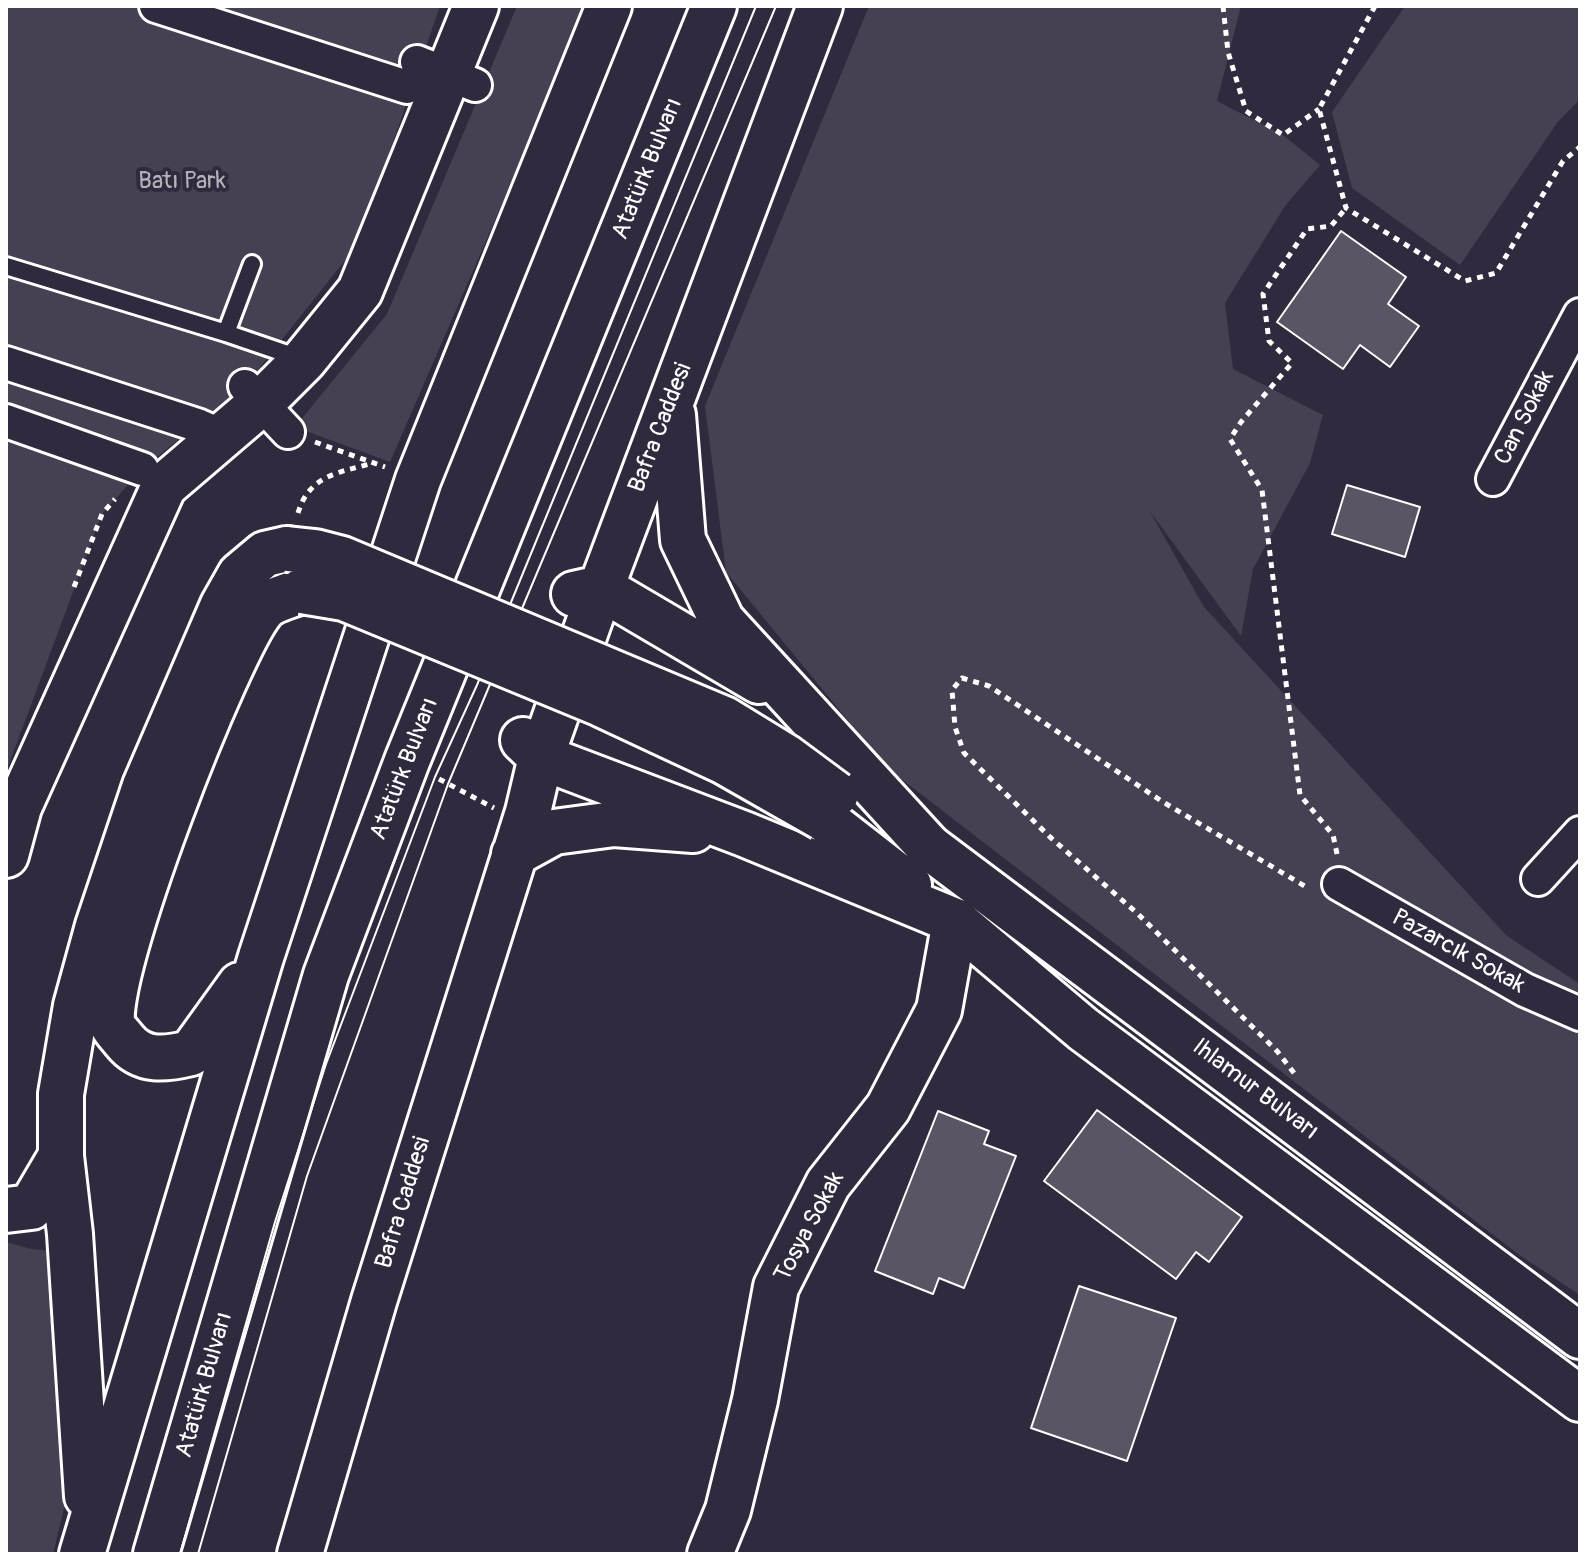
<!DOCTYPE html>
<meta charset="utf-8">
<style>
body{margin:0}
#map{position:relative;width:1586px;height:1560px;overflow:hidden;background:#2f2a3d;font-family:Pangolin,sans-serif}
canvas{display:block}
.frame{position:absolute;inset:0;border:8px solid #fff;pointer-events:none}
</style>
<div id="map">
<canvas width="1586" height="1560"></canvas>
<div class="frame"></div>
</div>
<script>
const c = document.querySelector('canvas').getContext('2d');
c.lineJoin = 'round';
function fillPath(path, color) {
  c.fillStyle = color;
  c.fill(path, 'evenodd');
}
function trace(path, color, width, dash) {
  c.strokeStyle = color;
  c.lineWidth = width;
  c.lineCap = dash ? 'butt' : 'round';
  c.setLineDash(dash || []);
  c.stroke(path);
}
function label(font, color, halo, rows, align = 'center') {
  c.font = font + ' Pangolin,sans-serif';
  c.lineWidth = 8;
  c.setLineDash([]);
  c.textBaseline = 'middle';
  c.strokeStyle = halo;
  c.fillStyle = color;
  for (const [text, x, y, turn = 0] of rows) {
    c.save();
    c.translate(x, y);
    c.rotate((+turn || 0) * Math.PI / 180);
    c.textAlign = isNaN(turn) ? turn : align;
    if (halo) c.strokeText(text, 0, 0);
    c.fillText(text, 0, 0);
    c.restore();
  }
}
fillPath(new Path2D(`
 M6 6H440L358 244 245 386 142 469 102 514 6 772Z
 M517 6H588L390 462 295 427 387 314Z
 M869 6H1241L1217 101 1283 135 1320 165 1285 206 1225 303 1233 369 1323 415 1310 463 1253 569 1241 636 1149 510 1204 607 1507 936 1580 984V1295L1518 1254 887 768 726 572 705 406Z
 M1405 6H1580V99L1557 123 1460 265 1352 188 1332 112Z
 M6 1242 31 1249 65 1252 76 1459 53 1554H6Z`), '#464152');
const building = new Path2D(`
 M1341 231 1406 277 1388 304 1419 326 1390 367 1360 345 1343 369 1277 322Z
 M1347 485 1420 507 1405 557 1332 534Z
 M1097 1110 1242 1217 1209 1262 1196 1252 1176 1279 1044 1181Z
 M938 1111 989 1131 984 1144 1016 1156 964 1288 939 1278 933 1294 875 1271Z
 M1079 1286 1176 1318 1127 1461 1031 1428Z`);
fillPath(building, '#595564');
trace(building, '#fff', 2);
const lane = new Path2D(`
 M6 266 226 333 302 359
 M226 333 252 264`);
const street = new Path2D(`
 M156 6 407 87
 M417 62 475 85
 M6 363 197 425 222 436
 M245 386 288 432
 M6 421 142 469
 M1493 479 1580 315
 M1538 879 1580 833
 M1339 884 1525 990 1580 1014`);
const secondary = new Path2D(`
 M929 847 1580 1336
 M6 855 19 807 164 486 261 403 304 360 360 291 476 6
 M710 1554 728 1510 755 1400 776 1287 828 1184 888 1108 939 1010 955 921 1083 1029 1580 1399`);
const primary = new Path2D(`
 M673 415 683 540 722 621 929 847
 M574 594 601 588 759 681
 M523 740 541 757 744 834 955 921
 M823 818 909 885
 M514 854 554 832 614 824 693 830
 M240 985 191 1053C166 1059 142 1063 124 1040 121 1036 115 1030 113 1026 99 980 228 649 263 609 271 600 291 595 302 591
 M61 1156 70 1234 87 1496
 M6 1210 31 1207 61 1156V1094L76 1006 98 926 145 786 223 605 240 575 265 554 287 549
 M82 1554 261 957 418 480 609 6
 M156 1554 326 975 407 761 714 6
 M300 1554 374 1301 528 812 541 757 601 588 820 6`);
trace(lane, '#fff', 22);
trace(street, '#fff', 38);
trace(secondary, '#fff', 50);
trace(primary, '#fff', 50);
trace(new Path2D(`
 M1223 6 1228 52 1246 111 1283 135 1319 109
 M1375 6 1319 109 1346 208 1465 281 1496 273 1563 161 1580 147
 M315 442 385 467
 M298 513C309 475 340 472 374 463
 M74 587 102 514 115 499
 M439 779 494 808
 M1337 854 1333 835 1300 795 1262 490 1230 439 1241 422 1292 363 1269 341 1263 294 1307 229 1331 226 1346 208
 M1294 1073 1277 1051 1138 914 1050 837 964 753 955 727 952 690 962 678 989 686 1163 802 1308 888`), '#fff', 5, [6, 6]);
trace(lane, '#2f2a3d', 16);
trace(street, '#2f2a3d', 32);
trace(secondary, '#2f2a3d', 44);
trace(primary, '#2f2a3d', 44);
trace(new Path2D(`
 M180 1554 275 1222 326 1064 435 777 477 685 756 6
 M198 1554 307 1176 448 784 776 6`), '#fff', 2);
const primaryBridge = new Path2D(`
 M287 549 315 552 342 559 724 719 786 757 836 794
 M302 591 344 598 601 704 723 761 823 818`);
trace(primaryBridge, '#fff', 50, []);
trace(primaryBridge, '#2f2a3d', 44);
label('24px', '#fff', '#2f2a3d', [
 ["Atatürk Bulvarı",648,169,-68],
 ["Can Sokak",1525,418,-63],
 ["Bafra Caddesi",661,428,-69],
 ["Atatürk Bulvarı",405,769,-69],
 ["Pazarcık Sokak",1458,952,29],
 ["Ihlamur Bulvarı",1255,1090,37],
 ["Bafra Caddesi",404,1203,-73],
 ["Tosya Sokak",810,1227,-62],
 ["Atatürk Bulvarı",205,1385,-74]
]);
label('24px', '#b5b3ba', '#2f2a3d', [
 ["Batı Park",182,182]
]);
</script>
